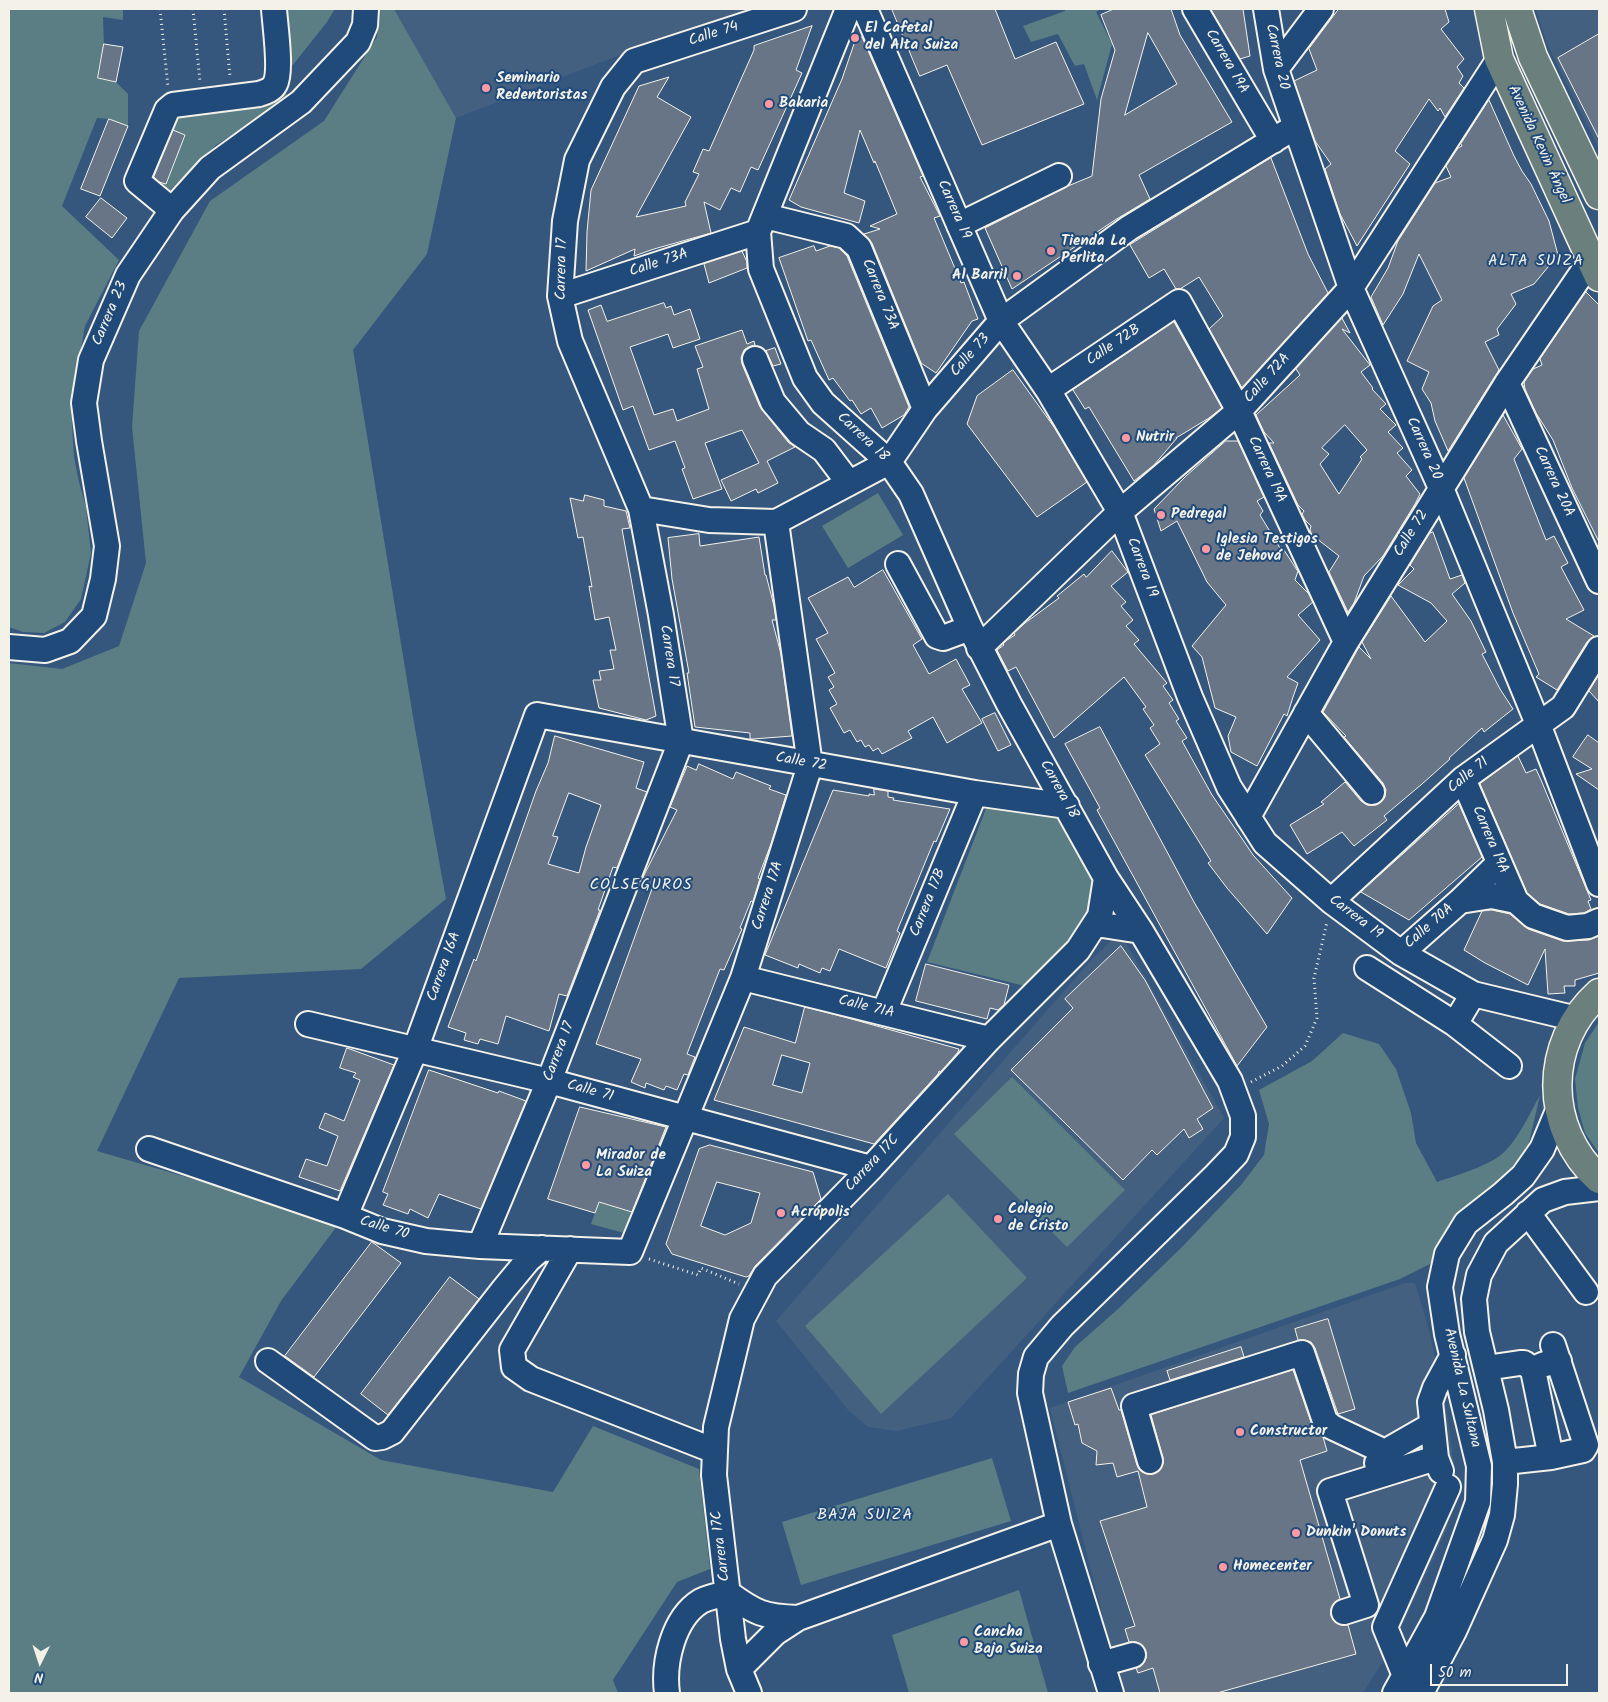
<!DOCTYPE html>
<meta charset="utf-8">
<style>
body{margin:0}
#map{position:relative;width:1608px;height:1702px;overflow:hidden;background:#35577e;font-family:Kalam,sans-serif}
canvas{display:block}
.frame{position:absolute;inset:0;border:10px solid #f4f1e8;pointer-events:none}
.north{position:absolute;left:15px;top:1637px;width:50px;height:50px;-webkit-text-stroke:4px #1f4a7a;paint-order:stroke;rotate:184deg;font-size:14px;font-weight:700;line-height:20px;text-align:center;color:#f4f1e8}
.north::after{content:'';display:block;margin:auto;width:18px;height:22px;background:#f4f1e8;clip-path:polygon(50% 0,100% 100%,50% 72%,0 100%)}
.scale{position:absolute;left:1430px;top:1664px;width:138px;height:22px;box-sizing:border-box;border:2px solid #f4f1e8;border-top:0;padding-left:6px;font-size:15px;line-height:18px;white-space:nowrap;color:#f4f1e8;-webkit-text-stroke:4px #1f4a7a;paint-order:stroke}
</style>
<div id="map">
<canvas width="1608" height="1702"></canvas>
<div class="frame"></div>
<div class="north">N</div>
<div class="scale">50 m</div>
</div>
<script>
const c = document.querySelector('canvas').getContext('2d');
c.lineJoin = 'round';
function fillPath(path, color) {
  c.fillStyle = color;
  c.fill(path, 'evenodd');
}
function trace(path, color, width, dash) {
  c.strokeStyle = color;
  c.lineWidth = width;
  c.lineCap = dash ? 'butt' : 'round';
  c.setLineDash(dash || []);
  c.stroke(path);
}
function label(font, color, halo, rows, align = 'center') {
  c.font = font + ' Kalam,sans-serif';
  c.lineWidth = 4;
  c.setLineDash([]);
  c.textBaseline = 'middle';
  c.strokeStyle = halo;
  c.fillStyle = color;
  for (const [text, x, y, turn = 0] of rows) {
    c.save();
    c.translate(x, y);
    c.rotate((+turn || 0) * Math.PI / 180);
    c.textAlign = isNaN(turn) ? turn : align;
    if (halo) c.strokeText(text, 0, 0);
    c.fillText(text, 0, 0);
    c.restore();
  }
}
fillPath(new Path2D(`
 M394 9H752L612 58 456 118Z
 M1536 9H1599V149L1547 44Z
 M1120 932 1224 1118 951 1418 897 1431 868 1427 849 1411 776 1321 1092 959Z
 M1405 1283H1415L1429 1330 1447 1413 1454 1465 1447 1529 1392 1647 1363 1693H1122L1050 1408Z`), '#446080');
fillPath(new Path2D(`
 M9 9H123V20L103 17 104 44 98 78 116 82 128 94V126L109 119 97 118 62 206 119 260 85 326 71 407 74 457 79 482 86 507 91 553 81 599 65 622 44 633 23 632 9 627Z
 M262 9H335L327 22 280 81 287 96 261 116 216 145 168 192 142 175 166 184 185 135 161 126 158 105 255 83 264 78 267 69Z
 M379 9H394L456 118 427 254 353 350 414 723 446 899 361 969 179 978 97 1151 340 1222 281 1301 239 1377 381 1460 553 1492 593 1426 699 1469 710 1569 677 1582 613 1680 618 1693H9V663L62 669 119 646 146 563 132 427 139 331 210 201 324 121 377 37Z
 M1065 9H1101L1096 12 1112 44 1097 100 1084 64 1075 66 1058 34 1031 42 1023 26 1065 11Z
 M878 493 903 535 848 568 822 526Z
 M987 806 1058 817 1081 845 1095 883 1091 916 1073 939 1029 987 927 962Z
 M1599 1022V1153L1585 1133 1578 1108 1575 1079 1585 1043Z
 M1343 1033 1379 1044 1396 1069 1411 1113 1416 1143 1437 1182C1455 1176 1488 1166 1502 1154 1518 1140 1530 1113 1540 1095L1528 1147 1493 1190 1456 1216 1432 1263 1400 1279 1068 1393 1062 1366 1075 1347 1118 1309 1183 1246 1241 1185 1264 1155 1269 1124 1259 1090 1312 1061Z
 M1012 1077 1125 1190 1067 1247 954 1134Z
 M948 1194 1027 1278 881 1414 805 1326Z
 M599 1202 632 1212 624 1233 591 1224Z
 M992 1458 1011 1521 801 1585 782 1522Z
 M1019 1590 1048 1693H909L892 1635Z`), '#5a7e83');
const building = new Path2D(`
 M892 9H995L1015 59 1056 42 1084 104 982 145 947 65 920 76Z
 M1114 9H1171L1180 35 1232 122 1139 175 1150 199 1115 220 1012 289 985 228 1068 186 1092 176 1101 99 1115 50 1101 15ZM1148 33 1177 84 1125 115Z
 M1211 9H1243L1250 56 1240 59Z
 M1339 9H1445L1449 22 1441 29 1464 59 1457 67 1463 76 1459 83 1464 88 1445 117 1440 108 1438 111 1429 99 1395 151 1410 164 1357 246 1340 214 1325 169 1331 164 1315 141 1294 81 1317 70 1309 49Z
 M812 26 796 70 802 73 758 170 751 167 740 192 731 188 720 210 704 202 711 233 654 249 634 256 635 249 586 271 587 232 591 190 639 86 669 77 657 97 691 117 636 217 686 206 685 202 699 174 693 172 703 149 709 151 754 50V46Z
 M1599 34V139L1558 58Z
 M862 37 923 176 920 177 940 216 934 218 961 283 964 282 978 319 972 321 936 373 921 363 872 243 864 234 880 229 870 226 897 214 875 161 874 163 860 130 844 193 865 201 859 223 801 207 789 200 842 79 854 44Z
 M104 44 123 47 116 82 98 78Z
 M1489 100 1514 156 1522 171 1531 184 1549 221 1558 255 1534 284 1511 294 1516 304 1497 329 1499 335 1485 342 1499 370 1448 451 1435 421 1431 403 1422 389 1429 372 1407 361 1433 306 1442 300 1419 254 1403 294 1383 325 1371 297 1388 268 1398 241 1435 183 1451 177 1446 166 1458 148 1462 146 1461 144Z
 M109 119 128 126 100 196 81 189Z
 M173 130 185 135 166 184 159 182 154 177Z
 M1271 158 1308 254 1328 293 1242 388 1209 329 1223 316 1199 277 1180 289H1176L1164 269 1149 278 1130 245Z
 M101 198 127 218 112 238 86 217Z
 M814 246 816 251 830 246 839 248 847 256 909 407 904 415 882 428 871 408 861 414 852 400 850 401 833 378 829 380 811 340 808 341 779 258Z
 M742 251 747 262V268L709 283 704 264Z
 M1586 292 1599 305V542L1572 488 1553 440 1536 413 1525 389 1524 382 1533 369 1542 365 1540 359Z
 M664 303 666 308 671 306 674 315 690 309 700 339 673 348 668 334 630 347 654 415 673 409 677 421 709 409 697 369 703 367 695 346 742 330 747 344 754 341 755 345 749 347 744 350 741 358 742 364 760 407 788 442 795 447 767 461 778 483 758 493 756 489 731 501 721 480 759 463 742 430 705 443 722 489 693 499 682 469 685 468 675 441 649 450 633 406 623 410 588 310 601 305 607 321Z
 M1342 318 1350 333 1342 329 1370 365 1361 372 1373 388 1372 389 1386 404 1380 409 1396 425 1388 432 1403 448 1397 453 1412 470 1406 476 1420 494 1415 504 1383 556 1364 576 1354 603 1348 612 1329 572 1339 556 1312 535 1310 530 1311 526 1305 520 1302 514 1304 511 1298 505 1269 443H1274L1264 432 1256 415 1300 375 1296 369ZM1345 425 1367 450 1360 457 1362 459 1339 494 1320 464 1329 454 1322 448Z
 M1174 322 1222 408 1209 418 1176 438H1177L1154 465 1134 481 1089 407 1085 409 1073 390Z
 M775 348 781 364 773 366 766 351Z
 M1013 370 1054 427 1087 482 1037 517 967 424 977 396Z
 M1503 415 1522 449 1514 459 1546 540 1554 536 1568 563 1561 567 1584 610 1566 619 1594 636 1587 642 1557 690 1536 677 1539 674 1513 613 1464 478Z
 M1226 441H1238L1264 497 1257 501 1263 511 1260 515 1280 548 1282 547 1297 570 1298 571 1295 580 1309 594 1313 602 1298 615 1320 640 1287 677 1298 683 1293 697 1287 716 1284 714 1257 766 1231 752 1228 736 1236 717 1215 708 1202 657 1192 646 1226 605 1207 582 1177 521 1161 531 1154 509 1185 477Z
 M585 495 604 500V506L626 511 630 528 622 529 656 716 646 720 599 708 593 680H601L599 671 614 669 610 650H616L609 617 595 620 589 586 592 587 583 537 578 538 570 498 583 501Z
 M1433 532 1450 579 1462 575 1465 583 1452 594 1471 621 1486 652 1482 654 1500 689 1513 709 1484 732 1482 728 1449 758 1450 759 1422 784 1384 816 1387 820 1354 846 1342 832 1307 854 1290 825 1324 804 1321 802 1345 782 1361 801 1367 805H1375L1381 802 1385 797 1386 790 1383 783 1344 737 1346 736 1323 712 1359 647 1371 659 1362 642 1391 596 1425 642 1447 621 1431 603 1398 585 1414 569 1410 565 1429 534Z
 M699 534 700 546 759 537 765 575H766L774 606 776 620H772L781 654 792 736 753 739H750V733L695 727 687 673H689L672 579 668 538Z
 M1112 551 1128 572 1111 586 1126 602 1121 606 1133 620 1126 626 1139 640 1134 644 1167 683 1163 686 1173 700 1169 703 1179 719 1176 721 1187 738 1182 741 1212 795 1243 840 1253 855 1292 898 1267 934 1227 888 1208 863 1211 861 1145 755 1160 744 1150 728 1154 725 1143 709 1146 707 1124 677 1054 738 1016 667 1008 671 997 650 1004 645 1003 644 1007 640 1015 635 1014 633 1025 623 1059 598 1057 596 1084 574 1086 577Z
 M883 570 922 639 913 645 929 674 956 659 970 685 962 689 982 723 947 743 933 717 908 731 912 738 882 754 878 748 873 751 869 745 865 747 861 740 857 742 850 730 844 733 830 708 837 704 829 690 834 687 828 677 835 673 816 639 828 633 808 598 848 577 854 587Z
 M1599 675V702L1589 691Z
 M995 713 1011 745 998 751 982 719Z
 M1100 727 1194 902 1267 1027 1237 1066 1097 810 1100 808 1065 744Z
 M1588 735 1599 743V790L1576 774 1592 769 1573 757Z
 M555 736 644 762 636 788 647 792 617 868 613 867 598 910H600L567 996 559 994 549 1031 506 1016 498 1044 480 1039 478 1044 464 1040 466 1033 448 1027 474 959 476 961 536 791 548 763ZM569 793 601 805 586 847 579 873 548 864 558 837 553 836Z
 M1518 756 1526 773 1536 769 1541 780 1591 900 1588 901 1591 909 1584 913 1569 914 1540 904 1527 893 1480 784Z
 M699 764 733 779 736 772 771 786 769 789 786 795 771 844 758 878 760 879 753 902 751 901 740 928 742 929 724 970 720 969 687 1054 695 1057 688 1075 684 1074 677 1090 666 1086 664 1090 646 1083 645 1088 631 1082 641 1059 596 1044 653 886 644 882 646 878 643 877 677 810 670 807 687 766 696 770Z
 M874 789 888 791V797L894 798 893 800 950 809 936 842 934 841 897 931 900 933 886 968 839 949 830 971 822 968 820 973 799 964 798 968 765 955 833 790 869 796V794L874 795Z
 M1459 804 1482 857 1409 920 1361 892Z
 M1492 910 1510 914 1528 929 1563 941 1589 940 1599 936V973L1575 980V986H1564L1565 993 1548 994 1545 949 1528 985 1485 963 1464 950 1482 911Z
 M1121 946 1145 980 1213 1108 1197 1119 1203 1129 1189 1138 1184 1129 1157 1155 1152 1150 1123 1180 1011 1070 1073 1008 1065 999Z
 M926 964 1009 985 1004 1005 998 1010 990 1008 987 1019 916 1001Z
 M805 1007 848 1018 959 1049 958 1052 941 1072 939 1071 938 1074 874 1144 714 1100 744 1027 795 1043ZM782 1055 810 1063 802 1093 773 1085Z
 M347 1048 394 1065 340 1191 299 1177 306 1159 327 1166 338 1136 319 1128 325 1113 344 1121 360 1080 353 1077 356 1073 340 1068Z
 M429 1070 498 1093 499 1091 526 1101 481 1209 439 1194 428 1218 410 1209 408 1214 383 1205 388 1194 383 1192Z
 M580 1107 666 1127 632 1212 599 1202 595 1213 548 1199Z
 M710 1145 813 1172 821 1199 755 1266 749 1276 746 1277 672 1254 666 1244 699 1149ZM717 1182 760 1193 751 1223 725 1235 701 1226Z
 M372 1242 401 1263 314 1377 285 1356Z
 M450 1277 479 1299 388 1415 361 1394Z
 M1328 1319 1355 1409 1338 1414 1315 1348 1311 1342 1305 1340H1298L1295 1329Z
 M1241 1347 1244 1357 1170 1380 1167 1371Z
 M1293 1370 1312 1425 1323 1437 1327 1451 1300 1460 1340 1599 1334 1603 1331 1610V1616L1335 1622 1342 1625H1348L1356 1654 1217 1693H1160L1153 1668 1138 1673 1136 1668 1143 1664 1146 1658V1652L1142 1645 1136 1642H1129L1125 1629 1135 1626 1100 1521 1147 1507 1138 1471 1117 1477 1113 1463 1096 1465 1097 1451 1082 1443 1078 1424 1075 1425 1068 1402 1111 1388 1119 1410H1121L1137 1465 1141 1471 1147 1474H1153L1160 1470 1163 1464V1458L1151 1415Z`);
fillPath(building, '#677586');
trace(building, '#f4f1e8', 1);
const minor = new Path2D(`
 M848 9 758 232 761 269 805 378 823 403 889 462 911 494 970 628 1009 704 1106 878 1141 931 1230 1081 1243 1116V1137L1236 1154 1216 1175 1062 1326 1036 1357 1031 1374 1030 1393 1059 1524 1111 1693
 M865 9 1001 321 1048 390 1120 512 1190 697 1229 787 1265 843 1331 901 1401 953 1473 994 1577 1019
 M1195 9 1273 141
 M1266 9 1276 69 1351 288 1441 488 1538 724 1599 884
 M1276 69 1321 9
 M172 210 137 181 167 110 173 105 259 94C265 92 272 90 275 84 282 71 275 25 274 9
 M765 216 846 236 859 248 925 409
 M959 225 1059 176
 M560 296 758 232
 M755 359 773 402 799 433 824 450 849 483
 M1507 383 1599 581
 M1048 390 1179 302 1239 411 1346 642
 M641 509 709 520 776 522 889 462 925 409 1001 321 1129 228 1295 127
 M898 564 937 636 943 638 970 628
 M9 647 45 650 70 641 94 616 103 579 107 546 89 441 84 403 91 360 128 275 172 210 210 168 301 102 358 42 365 25 366 9
 M979 648 1120 512 1239 411 1351 288 1499 59
 M1306 713 1372 792
 M1463 779 1516 901 1533 916 1567 928 1588 926 1599 921
 M1248 817 1346 642 1507 383 1591 260
 M1331 901 1463 779 1563 707 1599 649
 M1460 901 1492 896 1516 901
 M1096 924 1141 931
 M1401 953 1460 901 1499 863
 M1367 968 1455 1024
 M743 978 989 1039
 M1473 994 1455 1024 1509 1066
 M884 1012 975 793
 M308 1024 549 1081 871 1168
 M149 1149 345 1216 382 1231 426 1241 480 1246 630 1252 743 978 810 765 776 522
 M1528 1213 1586 1292
 M345 1216 415 1050 537 715 975 793 1067 806
 M480 1246 549 1081 681 741 661 615 641 509 570 341 560 296 565 221 577 160 613 87 634 61 794 9
 M570 1249 512 1350 514 1367 531 1379 715 1451
 M268 1361 375 1438 382 1437 392 1432 504 1289 528 1260 542 1248
 M1486 1368 1520 1363H1524L1534 1370
 M1551 1457 1534 1375C1534 1364 1550 1363 1559 1361
 M1150 1461 1134 1406 1302 1353 1325 1421 1332 1427 1385 1452
 M1505 1462 1551 1457 1583 1450 1586 1445 1553 1345
 M1377 1463 1385 1452 1432 1425
 M1441 1471 1436 1458 1430 1402 1435 1388 1453 1355
 M1344 1612 1366 1605 1330 1491 1436 1458
 M1101 1664 1133 1655
 M739 1669 775 1633 798 1618 1059 1524
 M1405 1676 1385 1627 1448 1487
 M667 1693C663 1663 673 1618 701 1601 709 1597 719 1595 728 1593 755 1613 764 1617 798 1618
 M749 1693 739 1669 733 1639 714 1475 716 1427 742 1319 765 1276 871 1168 989 1039 1078 950 1100 916 1106 878
 M1395 1693 1437 1617 1478 1502 1479 1466 1447 1334 1440 1287 1447 1254 1466 1223 1503 1194 1523 1176 1542 1149 1559 1108
 M1421 1693 1454 1631 1495 1540 1502 1515 1505 1484V1462L1496 1410 1477 1332 1474 1299 1479 1275 1496 1243 1543 1200 1565 1192 1599 1188`);
const major = new Path2D(`
 M1489 9 1499 59 1599 277
 M1517 9 1533 57 1599 195
 M1599 993C1543 1043 1544 1129 1599 1179`);
trace(minor, '#f4f1e8', 28);
trace(major, '#f4f1e8', 31);
trace(new Path2D(`
 M160 9 168 87
 M193 9 200 82
 M224 9 230 77
 M1251 1082 1282 1066 1305 1046 1317 1018 1314 978 1327 922
 M649 1259 698 1275 701 1268 739 1284`), '#f4f1e8', 3, [1, 4]);
trace(minor, '#1f4a7a', 24);
trace(major, '#6b7f7c', 28);
for (const [x, y, r, color] of [
 [855,38,5,"#ff9aa2"],
 [486,88,5,"#ff9aa2"],
 [769,104,5,"#ff9aa2"],
 [1051,251,5,"#ff9aa2"],
 [1017,276,5,"#ff9aa2"],
 [1126,438,5,"#ff9aa2"],
 [1161,515,5,"#ff9aa2"],
 [1206,549,5,"#ff9aa2"],
 [586,1165,5,"#ff9aa2"],
 [781,1213,5,"#ff9aa2"],
 [998,1219,5,"#ff9aa2"],
 [1240,1432,5,"#ff9aa2"],
 [1296,1533,5,"#ff9aa2"],
 [1223,1567,5,"#ff9aa2"],
 [964,1642,5,"#ff9aa2"]
]) {
  const dot = new Path2D();
  dot.arc(x, y, r, 0, 2 * Math.PI);
  c.fillStyle = color;
  c.fill(dot);
  trace(dot, '#1f4a7a', 2);
}
label('bold 15px', '#f4f1e8', '#1f4a7a', [
 ["El Cafetal",865,29],
 ["del Alta Suiza",865,46],
 ["Seminario",496,79],
 ["Redentoristas",496,96],
 ["Bakaria",779,104],
 ["Tienda La",1061,242],
 ["Perlita",1061,259],
 ["Al Barril",1007,276,"right"],
 ["Nutrir",1136,438],
 ["Pedregal",1171,515],
 ["Iglesia Testigos",1216,540],
 ["de Jehová",1216,557],
 ["Mirador de",596,1156],
 ["La Suiza",596,1173],
 ["Colegio",1008,1210],
 ["de Cristo",1008,1227],
 ["Acrópolis",791,1213],
 ["Constructor",1250,1432],
 ["Dunkin' Donuts",1306,1533],
 ["Homecenter",1233,1567],
 ["Cancha",974,1633],
 ["Baja Suiza",974,1650]
], 'left');
label('15px', '#f4f1e8', '#1f4a7a', [
 ["Calle 74",714,35,-18],
 ["Carrera 20",1276,57,78],
 ["Carrera 19A",1226,62,60],
 ["Avenida Kevin Ángel",1538,145,65],
 ["Carrera 19",953,210,66],
 ["Calle 73A",659,264,-18],
 ["Carrera 17",563,269,-89],
 ["Carrera 73A",879,295,68],
 ["Carrera 23",111,314,-67],
 ["Calle 72B",1114,346,-34],
 ["Calle 73",971,356,-49],
 ["Calle 72A",1268,379,-48],
 ["Carrera 18",862,438,43],
 ["Carrera 20",1423,449,66],
 ["Carrera 19A",1266,470,65],
 ["Carrera 20A",1553,482,65],
 ["Calle 72",1412,534,-58],
 ["Carrera 19",1141,568,69],
 ["Carrera 17",668,656,81],
 ["Calle 72",801,763,10],
 ["Calle 71",1469,776,-39],
 ["Carrera 18",1058,790,61],
 ["Carrera 19A",1489,840,67],
 ["Carrera 17A",769,896,-72],
 ["Carrera 17B",929,903,-68],
 ["Carrera 19",1355,918,37],
 ["Calle 70A",1430,927,-41],
 ["Carrera 16A",445,967,-70],
 ["Calle 71A",866,1008,14],
 ["Carrera 17",560,1052,-69],
 ["Calle 71",590,1092,15],
 ["Carrera 17C",873,1164,-47],
 ["Calle 70",384,1229,17],
 ["Avenida La Sultana",1461,1388,77],
 ["Carrera 17C",722,1546,-97]
]);
c.letterSpacing = '1px';
label('16px', '#f4f1e8', '#1f4a7a', [
 ["ALTA SUIZA",1536,262],
 ["COLSEGUROS",641,886],
 ["BAJA SUIZA",865,1516]
]);
c.letterSpacing = '0px';
</script>
